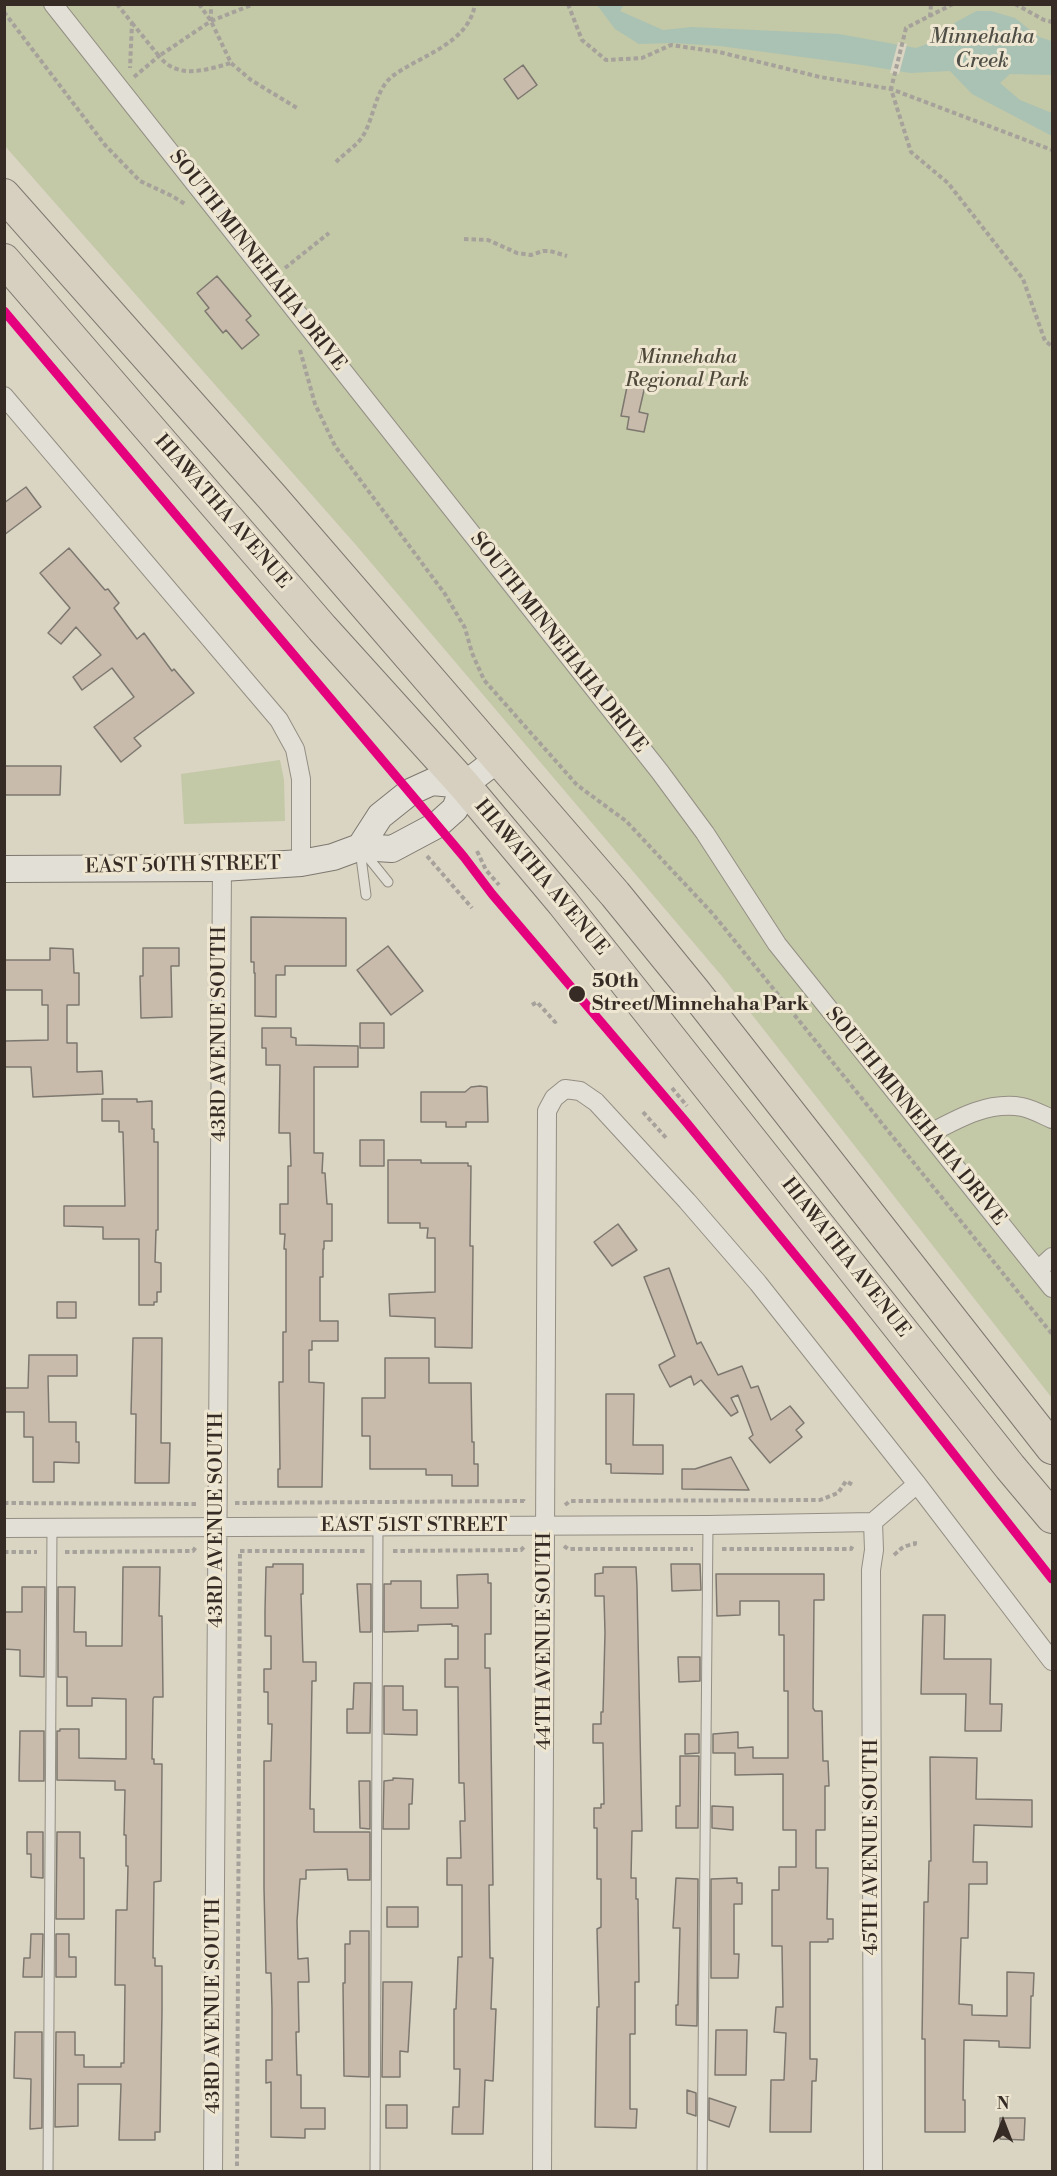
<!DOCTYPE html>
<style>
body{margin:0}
#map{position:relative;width:1057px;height:2176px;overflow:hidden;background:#dad4c2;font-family:"Libre Bodoni",serif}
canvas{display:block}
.frame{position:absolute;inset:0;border:6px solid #372b25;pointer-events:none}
.north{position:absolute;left:973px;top:2092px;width:60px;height:60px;-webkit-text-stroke:4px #eee6d0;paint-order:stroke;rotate:0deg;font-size:16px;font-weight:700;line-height:24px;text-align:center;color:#372b25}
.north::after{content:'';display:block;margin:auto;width:21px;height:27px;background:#372b25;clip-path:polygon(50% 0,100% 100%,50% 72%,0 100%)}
</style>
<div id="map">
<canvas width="1057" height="2176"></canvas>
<div class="frame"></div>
<div class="north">N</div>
</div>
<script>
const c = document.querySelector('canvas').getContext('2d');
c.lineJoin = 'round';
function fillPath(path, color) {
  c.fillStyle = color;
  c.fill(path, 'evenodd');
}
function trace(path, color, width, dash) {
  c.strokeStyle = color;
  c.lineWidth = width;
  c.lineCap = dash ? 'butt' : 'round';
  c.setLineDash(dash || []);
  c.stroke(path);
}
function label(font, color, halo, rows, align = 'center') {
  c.font = font + ' "Libre Bodoni",serif';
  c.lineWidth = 6;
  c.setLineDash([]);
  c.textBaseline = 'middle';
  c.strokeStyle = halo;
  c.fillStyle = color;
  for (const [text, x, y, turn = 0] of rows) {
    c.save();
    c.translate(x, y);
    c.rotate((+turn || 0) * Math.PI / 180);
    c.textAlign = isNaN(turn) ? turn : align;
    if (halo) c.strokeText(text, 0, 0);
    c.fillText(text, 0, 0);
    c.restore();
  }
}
fillPath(new Path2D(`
 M4 5H1052V1398L721 975 356 545 5 146Z
 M280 760 284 780 285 821 184 824 181 774Z`), '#c3c8a7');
fillPath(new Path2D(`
 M597 5H624L620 11 663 30 692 27 839 34 916 48 938 40 956 22 969 15 977 11H991L1015 18 1039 37 1052 41V75L1010 74 1000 83 1020 100 1052 113V136L972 94 950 71 910 73 862 65 720 46 672 43 639 44 615 29Z`), '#aac2b3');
fillPath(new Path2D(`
 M898 42 907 44 899 74 890 73Z`), '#dad4c2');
const building = new Path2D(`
 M523 65 537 85 518 99 504 79Z
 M217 276 251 316 246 320 259 335 242 349 226 330 223 333 205 311 209 308 197 293Z
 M628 382 645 386 639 412 648 414 644 432 627 429 629 417 621 416Z
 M26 487 41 507 4 535V503Z
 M69 548 105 590 108 589 119 603 114 608 137 639 144 633 172 671 174 669 194 693 134 738 141 746 121 762 94 727 134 697 112 668 82 690 73 677 101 655 76 627 61 644 48 633 70 608 40 573Z
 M4 766H61L60 795H4Z
 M251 917 346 918V966H285V975H276V1017L255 1016V973H254V962H251Z
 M388 946 423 991 391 1015 357 970Z
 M50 948 73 949 74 973H79V1005H67V1043H77V1072L102 1071 103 1094 33 1097 31 1067H5V1041L48 1040V1005H42V990H4V960H50Z
 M143 948H179V966H171L172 1017 141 1018 140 976H143Z
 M360 1023H384V1048H360Z
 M262 1028H291V1037L296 1038V1045L358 1046V1067H314V1153H323L322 1173H325L327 1204H332V1241H324V1249H323V1277H320V1321H338V1341H312V1350H309V1382L324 1383 322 1487H278V1469H280L279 1382H283V1332H286V1249H284L285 1234H280V1204H288V1166H291L290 1133H279L280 1065H266V1048H262Z
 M480 1086 487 1087 488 1122H466V1127H446V1122H421V1092H465L471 1087Z
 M102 1099H137V1102L152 1101V1129H154V1142H158V1230H156L155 1262 161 1263V1292H157V1302H154V1305H139V1239H103V1227L64 1226V1206H125L123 1132H119V1121H102Z
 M360 1140H384V1166H360Z
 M388 1160H421V1163H468V1166H471L470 1246H473L472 1348 435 1347V1318L390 1316 389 1294 435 1292V1238H427L428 1228H420V1223H388Z
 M618 1224 637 1250 612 1266 594 1242Z
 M669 1268 697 1344 701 1342 718 1375 742 1366 751 1388 758 1386 771 1420 790 1406 804 1423 796 1430 802 1437 770 1463 749 1438 753 1435 738 1395 731 1398 738 1412 731 1416 701 1380 694 1385 691 1376 670 1387 660 1368 659 1365 675 1356 644 1277Z
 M57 1302H76V1318H57Z
 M133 1338H162L161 1443H170L169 1483H135L136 1414H131Z
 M29 1355H77V1376H48L49 1422H76V1442H79V1463L54 1462V1482H33V1437H24V1412H4V1388H28Z
 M385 1358H429V1383H471L472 1442H474V1464H478V1486H452V1475H426V1469H370V1436H362V1398H385Z
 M606 1394H634L633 1445H663V1474L611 1473V1464H606Z
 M731 1457 749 1490 682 1489V1469H695Z
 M273 1564H303V1594H301L303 1662H316V1681H312L310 1809H314V1832H370V1880H348L347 1869 306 1870V1879H300L297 1921 298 1959 308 1958 309 1982H298L299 2032H296L297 2075H301V2108H325V2129H305V2138L271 2137V2082L266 2083V2060H272V2009L271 1973H266L264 1888V1761H271L272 1724H268V1692H264V1669H271V1636H265V1611L266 1567H273Z
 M671 1564H700L701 1590 672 1591Z
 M123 1567H160L159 1616H162L163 1697H154L153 1699 152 1759H154V1764H162L161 1881 154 1882 153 1958H155V1966H162V2011L160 2132H155V2140H119L121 2084H78V2126L55 2127 56 2032H75V2055H84V2067H121V2063H124L125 1985H115L116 1910H127L128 1866H126V1835H124L125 1790H115V1781L57 1780V1731H60V1729H79V1758L126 1759V1699L92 1698V1706H67V1677H58V1587H75L74 1632H86V1646H122Z
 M603 1567H636L637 1587 642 1831H632L631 1878H636V1899H638L639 1982H635V2034H630V2109H637L636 2128 595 2127 597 2007H599L597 1929 601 1927V1879H597V1828H594V1808H601V1804H604L603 1743H593V1724H601V1712H603L605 1633 604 1596H595V1574L603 1573Z
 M488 1574V1583H491V1634H485V1668H490L493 1885H489L490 1958H493L491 2009H496L493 2081 485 2080 483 2134H452L453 2107H459L460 2069H454V2009H456L458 1957H462V1885H447V1858H461L460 1821H465L464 1783H459L458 1687H445V1659H458V1626H452V1624L418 1625V1631L384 1632V1584H391V1581H421V1608H458L457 1575Z
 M716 1574H824V1600H814L813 1708 815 1711H822L823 1761H828L829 1786H825V1830H816V1868H828L827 1919H833V1939H828V1942H810V2059H817L816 2081H812L811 2132H770L771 2080H784L786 2033 774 2032 776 2007H783L782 1946H772V1890H779V1867H796V1830H783V1774L735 1775V1753H713V1734L738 1732V1748L753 1747V1758H788V1691H784V1635H779V1601H740V1615L717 1616Z
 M357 1584H371V1632H360Z
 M22 1587H45L44 1677 20 1676V1650L4 1649V1612H22Z
 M923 1615H945L944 1659H991L990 1704H1002L1001 1731H965L966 1694H921Z
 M678 1657H700V1681L679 1682Z
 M354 1683H371L370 1733H347V1709H353Z
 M384 1686H403V1710H417V1735L384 1734Z
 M20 1731H44V1781H19Z
 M685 1734H699V1753L685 1754Z
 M680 1756H699L698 1828H676V1806H680Z
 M930 1757 977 1758 976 1799 1032 1800V1827L974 1825 973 1862H987V1884H969L968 1938H961L959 2004 972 2005V2015L1007 2016V1972L1034 1973 1033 1996H1031L1030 2048 999 2047V2041L964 2040 963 2100H965V2132H925V2039H922L924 1902H928L929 1861H931Z
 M393 1778 413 1779 412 1804H409V1829H383L384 1781 393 1780Z
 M359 1781H370V1829L360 1828Z
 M712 1806 733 1807V1830L712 1828Z
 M27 1832H43V1878L31 1877V1854H27Z
 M57 1832H80V1858H84V1919H56Z
 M676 1878 698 1879 697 2026 676 2025V2005H678L680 1928H673Z
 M737 1878V1883H742V1904H734V1954H739L738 1978H711V1879Z
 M387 1907H418V1927H387Z
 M350 1931H369V2077L344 2076 343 1983H345V1944H350Z
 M31 1934H43L42 1977H23L24 1958H30Z
 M56 1934H69V1957H76V1977H56Z
 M383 1982H412L408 2052 400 2051V2077H382Z
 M716 2030H747L746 2075H715Z
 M15 2032H42V2128L30 2129 31 2079 14 2078Z
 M687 2090 696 2093V2116L687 2113Z
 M709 2098 736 2107 729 2127 709 2120Z
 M386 2105H407V2128H386Z
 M1000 2118H1025L1024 2140 1000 2139Z`);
fillPath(building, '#c8bbac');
trace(building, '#7d786f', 1.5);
const lane = new Path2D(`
 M360 850 366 895
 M363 851 388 882
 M48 2172 52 1528
 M375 2172 378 1525
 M702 2172 708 1525`);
const street = new Path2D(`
 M53 4 660 772 705 833 777 944 1052 1288
 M4 396 279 720 295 749 301 779V863
 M929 1134C957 1119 988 1101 1022 1107 1032 1109 1043 1115 1052 1119
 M1038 1270 1052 1257
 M4 1528 708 1525 873 1522 917 1484
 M213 2172 222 868
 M542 2172 547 1111 554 1098 565 1089 580 1091 596 1102 687 1201 758 1283 917 1484 1052 1661
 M873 2172 871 1570 874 1550 873 1522`);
const secondary = new Path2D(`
 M360 847 380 816 410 792 432 782 464 785
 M4 869 222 868 301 863 333 857 360 847 392 849 437 825 455 809 464 785 498 759`);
const highway = new Path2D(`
 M4 195 272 497 615 894 694 991 1052 1448
 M4 260 322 628 464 785 563 903 1010 1467 1052 1517`);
trace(lane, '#948f84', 11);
trace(street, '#948f84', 20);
trace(secondary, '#7d786f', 28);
trace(highway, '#7d786f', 34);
trace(new Path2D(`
 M117 4 132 23 130 68
 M199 4 211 21 231 63 251 80 297 108
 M568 4 582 40 606 60 642 58 671 45 719 52 820 77 891 89 1052 150
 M953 4 906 28 891 89 911 152 948 183 1023 279 1045 341 1052 346
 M1015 4 1044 20 1052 22
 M4 12 105 145 140 181 172 196 185 204
 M930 17 931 4
 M211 21 254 4
 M132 23 159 56 211 21V4
 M134 77 159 56C177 80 206 70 231 63
 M336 162C343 155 353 148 360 140 375 121 373 90 394 75 422 55 469 43 475 4
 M464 239 488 240 517 253 531 255 543 251H550L567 256
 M285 268 329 233
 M300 350 315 404 335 446 445 594 465 628 472 653 484 680 577 785 626 821 713 914 1052 1334
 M477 851 486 870 499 885
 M427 856 472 908
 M532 1005 537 1002 555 1022 558 1019
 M672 1088 687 1106
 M643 1112 667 1139
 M4 1503 198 1504
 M235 1503 524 1501 526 1503
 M565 1505 570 1501 820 1500 838 1493 846 1481 853 1485
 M564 1546 568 1549H693
 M722 1549H851L853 1545
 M240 1551H365
 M393 1551 521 1550 525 1546
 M4 1552H37
 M65 1552 193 1551 196 1547
 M894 1555C902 1548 902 1546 915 1544V1540
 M237 2166 240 1551`), '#a6a29b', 4, [4.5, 3]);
trace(lane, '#e2dfd6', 9);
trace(street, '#e2dfd6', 18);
trace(secondary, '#e2dfd6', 26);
trace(highway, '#d7d0c1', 32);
trace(new Path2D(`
 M4 311 464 857 492 894 686 1122 850 1322 1052 1579`), '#e5007d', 9);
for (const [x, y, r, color] of [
 [577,994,9,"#372b25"]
]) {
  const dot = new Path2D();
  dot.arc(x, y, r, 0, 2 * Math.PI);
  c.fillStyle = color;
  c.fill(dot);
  trace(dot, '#eee6d0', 2);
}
label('20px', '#372b25', '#eee6d0', [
 ["SOUTH MINNEHAHA DRIVE",257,261,52],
 ["HIAWATHA AVENUE",222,512,49],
 ["SOUTH MINNEHAHA DRIVE",558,643,52],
 ["EAST 50TH STREET",183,866,-1],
 ["HIAWATHA AVENUE",541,878,50],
 ["43RD AVENUE SOUTH",220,1034,-90],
 ["SOUTH MINNEHAHA DRIVE",915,1117,51],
 ["HIAWATHA AVENUE",845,1258,52],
 ["43RD AVENUE SOUTH",217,1520,-90],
 ["EAST 51ST STREET",414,1526],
 ["44TH AVENUE SOUTH",545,1641,-90],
 ["45TH AVENUE SOUTH",872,1847,-90],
 ["43RD AVENUE SOUTH",214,2006,-90]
]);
label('italic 20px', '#4f493b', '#eee6d0', [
 ["Minnehaha",687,358],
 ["Regional Park",687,381]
]);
label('bold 20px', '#372b25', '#eee6d0', [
 ["50th",592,982],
 ["Street/Minnehaha Park",592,1005]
], 'left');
label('italic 21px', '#4f4f47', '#eee6d0', [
 ["Minnehaha",982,38],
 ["Creek",982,62]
]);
</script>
